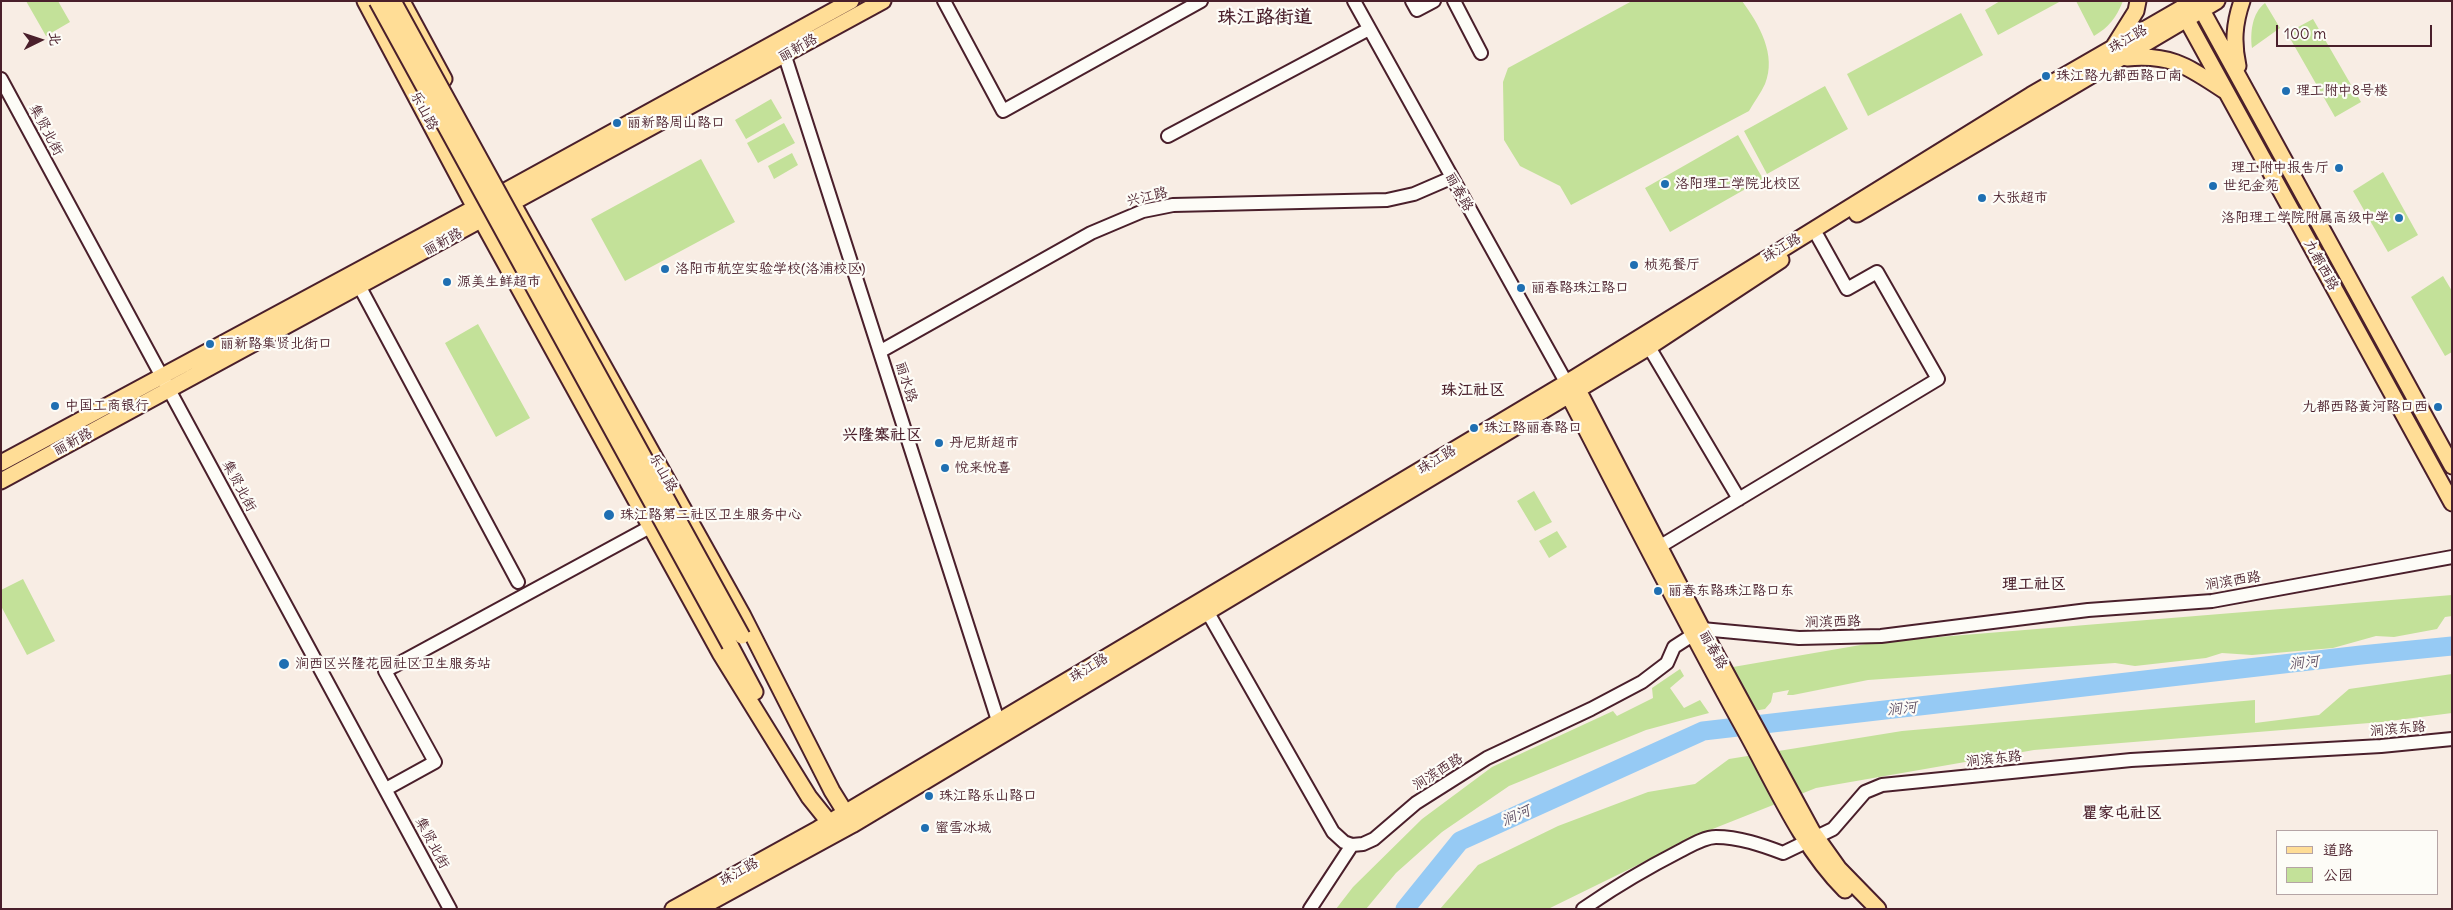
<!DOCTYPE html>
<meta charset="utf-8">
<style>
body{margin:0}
#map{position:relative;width:2453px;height:910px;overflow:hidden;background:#f8ede4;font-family:Delius,"LXGW WenKai TC",sans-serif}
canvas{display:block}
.frame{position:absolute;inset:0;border:2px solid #4a1f2b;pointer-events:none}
.legend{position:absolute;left:2276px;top:830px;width:162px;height:65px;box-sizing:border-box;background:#fdfcf7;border:1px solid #b5a4a5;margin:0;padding:6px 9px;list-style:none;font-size:15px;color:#4a1f2b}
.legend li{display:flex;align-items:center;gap:10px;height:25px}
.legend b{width:25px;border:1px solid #b5a4a5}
.north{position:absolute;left:15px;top:15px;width:50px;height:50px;-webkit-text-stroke:4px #fdfcf7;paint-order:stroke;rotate:86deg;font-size:14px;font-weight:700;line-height:20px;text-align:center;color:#4a1f2b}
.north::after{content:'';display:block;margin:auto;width:18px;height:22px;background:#4a1f2b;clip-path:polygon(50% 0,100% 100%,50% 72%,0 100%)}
.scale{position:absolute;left:2276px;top:25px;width:156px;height:22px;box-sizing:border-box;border:2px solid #4a1f2b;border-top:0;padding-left:6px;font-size:15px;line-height:18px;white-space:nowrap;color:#4a1f2b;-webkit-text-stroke:4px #fdfcf7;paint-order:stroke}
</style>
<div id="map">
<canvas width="2453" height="910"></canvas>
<div class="frame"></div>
<ul class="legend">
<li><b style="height:6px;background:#ffdd96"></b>道路</li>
<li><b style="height:14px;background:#c3e199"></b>公园</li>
</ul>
<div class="north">北</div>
<div class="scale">100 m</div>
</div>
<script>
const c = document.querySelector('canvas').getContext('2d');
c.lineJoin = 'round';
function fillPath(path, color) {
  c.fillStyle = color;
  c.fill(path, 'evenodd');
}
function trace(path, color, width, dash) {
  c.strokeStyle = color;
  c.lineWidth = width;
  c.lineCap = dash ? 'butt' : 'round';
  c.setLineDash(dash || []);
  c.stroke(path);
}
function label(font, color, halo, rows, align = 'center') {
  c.font = font + ' Delius,"LXGW WenKai TC",sans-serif';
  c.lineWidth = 4.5;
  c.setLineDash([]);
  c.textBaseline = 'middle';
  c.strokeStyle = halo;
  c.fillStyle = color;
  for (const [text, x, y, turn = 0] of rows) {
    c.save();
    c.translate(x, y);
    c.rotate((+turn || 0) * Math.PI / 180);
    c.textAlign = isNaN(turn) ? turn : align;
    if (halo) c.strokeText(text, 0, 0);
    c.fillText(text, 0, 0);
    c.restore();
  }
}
fillPath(new Path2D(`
 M26 1H58L70 22 46 36Z
 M1632 1H1742C1759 24 1777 55 1765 84 1761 93 1754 102 1749 111L1571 205 1560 186 1520 166 1504 140 1503 82 1508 68Z
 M2000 1H2061L1998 35 1985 10Z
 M2076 1H2123C2116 18 2109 27 2094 36Z
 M2265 3 2280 28 2252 48C2250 33 2252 13 2265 3Z
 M1961 13 1983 55 1868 116 1847 74Z
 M2313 19 2361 102 2335 117 2287 33Z
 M1825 86 1848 129 1767 174 1744 131Z
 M771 99 782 118 746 139 735 120Z
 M784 123 795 143 758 163 747 143Z
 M1738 135 1763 179 1670 232 1645 188Z
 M792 153 798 165 774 179 768 166Z
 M701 159 735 222 625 281 591 219Z
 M2383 172 2418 235 2388 252 2353 191Z
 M2443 276 2452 291V352L2445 356 2411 297Z
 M478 324 530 418 496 437 445 343Z
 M1534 491 1552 522 1535 531 1517 501Z
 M1557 531 1567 547 1549 558 1539 541Z
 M23 579 55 641 27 655 1 606V590Z
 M2452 595V616L2445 617 2437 629 2394 637 2376 636 2333 648 2252 655 2222 653 2206 658 2135 666 2115 663 1868 680 1793 695H1787L1789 690 1773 693 1771 702 1765 709 1754 711 1733 667 1878 642Z
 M1680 669 1684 676 1670 688 1684 708 1700 700 1709 713 1646 730 1509 786 1442 832 1396 873 1366 909H1336L1353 887 1422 819 1492 767 1613 711 1617 716 1653 698 1652 688Z
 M2452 674V713L2382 722 2034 750 1816 788 1705 832 1548 909H1440L1478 865 1558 826 1648 792 1695 784 1729 759 1902 731 2255 700V723L2319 715 2349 689Z`), '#c3e199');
trace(new Path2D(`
 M1405 909 1460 841 1703 731 2361 655 2452 646`), '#96caf4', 19);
const minor = new Path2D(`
 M944 1 1003 111 1201 1
 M1354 1 1566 382
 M1412 1 1417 10 1434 1
 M1454 1 1481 53
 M782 47 1001 730
 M1 79 450 909
 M1168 136 1369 29
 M355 278 518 582
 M1649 347 1739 499
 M881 351 1091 233 1143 211 1173 205 1387 200 1414 194 1451 178
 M1659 547 1938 379 1877 272 1847 289 1818 237
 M1207 611 1333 832 1344 842 1352 845
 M386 789 435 762 385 671 650 527
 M1310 909 1352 845 1363 844 1374 839 1416 803 1487 758 1591 709 1642 682 1667 663 1674 647 1702 629 1799 638 1881 636 2088 610 2212 601 2452 557
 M1583 909C1616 886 1645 869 1680 851 1690 846 1704 837 1716 837 1739 837 1762 845 1783 853L1833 829 1865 792 1882 785 2131 760 2381 746 2452 739`);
const major = new Path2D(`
 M365 1 482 221 720 653 809 797 833 827
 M2198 3 2452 466
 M404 5 444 79
 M2182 11 2452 503
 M2114 46 2136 11 2138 1
 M2127 58C2173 54 2188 67 2225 91
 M2238 66C2233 43 2234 24 2242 1
 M513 204 743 616 832 791 850 820
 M1857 214 2217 1
 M1570 385 1578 390 1702 629 1812 831 1839 869 1878 909
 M1567 386 1569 396C1627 508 1684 620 1745 730 1775 784 1801 846 1845 890
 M1 463 476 207 851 1
 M1 481 883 1
 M730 645 755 692
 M673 909 818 829 1340 518 1576 377 2031 95 2194 1
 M698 909 852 825 1649 347 1781 260`);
trace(minor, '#4a1f2b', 16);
trace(major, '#4a1f2b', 19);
trace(minor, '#fdfcf7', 12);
trace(major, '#ffdd96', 15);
const majorBridge = new Path2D(`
 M377 1 730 645
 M393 1 742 636`);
trace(majorBridge, '#4a1f2b', 19, []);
trace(majorBridge, '#ffdd96', 15);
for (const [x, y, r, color] of [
 [2046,76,5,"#1f6fb2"],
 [2286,91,5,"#1f6fb2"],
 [617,123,5,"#1f6fb2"],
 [2339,168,5,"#1f6fb2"],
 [1665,184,5,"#1f6fb2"],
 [2213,186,5,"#1f6fb2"],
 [1982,198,5,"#1f6fb2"],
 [2399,218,5,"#1f6fb2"],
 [1634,265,5,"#1f6fb2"],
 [665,269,5,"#1f6fb2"],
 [447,282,5,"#1f6fb2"],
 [1521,288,5,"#1f6fb2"],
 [210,344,5,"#1f6fb2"],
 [55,406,5,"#1f6fb2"],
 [2438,407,5,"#1f6fb2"],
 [1474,428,5,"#1f6fb2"],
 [939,443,5,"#1f6fb2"],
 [945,468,5,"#1f6fb2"],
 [609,515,6,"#1f6fb2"],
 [1658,591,5,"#1f6fb2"],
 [284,664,6,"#1f6fb2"],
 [929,796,5,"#1f6fb2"],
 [925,828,5,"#1f6fb2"]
]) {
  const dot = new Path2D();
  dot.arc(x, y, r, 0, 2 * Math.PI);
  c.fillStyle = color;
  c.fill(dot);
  trace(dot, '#fdfcf7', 2);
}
label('14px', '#4a1f2b', '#fdfcf7', [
 ["珠江路",2128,39,-30],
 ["丽新路",798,48,-29],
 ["乐山路",424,111,62],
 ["集贤北街",46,130,62],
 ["丽春路",1459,192,61],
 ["兴江路",1147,197,-13],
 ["丽新路",443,242,-28],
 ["珠江路",1782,248,-31],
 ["九都西路",2321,265,61],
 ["丽水路",906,382,72],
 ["丽新路",73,442,-28],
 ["珠江路",1437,460,-31],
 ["乐山路",663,473,61],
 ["集贤北街",239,486,62],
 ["涧滨西路",2233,581,-9],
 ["涧滨西路",1833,622,-1],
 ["丽春路",1713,650,61],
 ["珠江路",1089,668,-31],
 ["涧滨东路",2398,729,-5],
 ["涧滨东路",1994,759,-6],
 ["涧滨西路",1438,772,-32],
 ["集贤北街",432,843,62],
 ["珠江路",739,872,-29]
]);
label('14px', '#4a1f2b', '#fdfcf7', [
 ["珠江路九都西路口南",2056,76],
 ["理工附中8号楼",2296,91],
 ["丽新路周山路口",627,123],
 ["理工附中报告厅",2329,168,"right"],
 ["洛阳理工学院北校区",1675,184],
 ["世纪金苑",2223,186],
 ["大张超市",1992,198],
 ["洛阳理工学院附属高级中学",2389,218,"right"],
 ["桢苑餐厅",1644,265],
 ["洛阳市航空实验学校(洛浦校区)",675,269],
 ["源美生鲜超市",457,282],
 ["丽春路珠江路口",1531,288],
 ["丽新路集贤北街口",220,344],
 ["中国工商银行",65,406],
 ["九都西路黄河路口西",2428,407,"right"],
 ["珠江路丽春路口",1484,428],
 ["丹尼斯超市",949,443],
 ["悦来悦喜",955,468],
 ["珠江路第二社区卫生服务中心",620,515],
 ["丽春东路珠江路口东",1668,591],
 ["涧西区兴隆花园社区卫生服务站",295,664],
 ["珠江路乐山路口",939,796],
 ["蜜雪冰城",935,828]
], 'left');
label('italic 15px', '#615267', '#fdfcf7', [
 ["涧河",2304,663,-6],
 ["涧河",1902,709,-6],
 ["涧河",1516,816,-24]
]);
label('bold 16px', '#4a1f2b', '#fdfcf7', [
 ["珠江社区",1473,390],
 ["兴隆寨社区",882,435],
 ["理工社区",2034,584],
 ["瞿家屯社区",2122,813]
]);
label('bold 19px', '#4a1f2b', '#fdfcf7', [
 ["珠江路街道",1265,18]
]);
</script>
